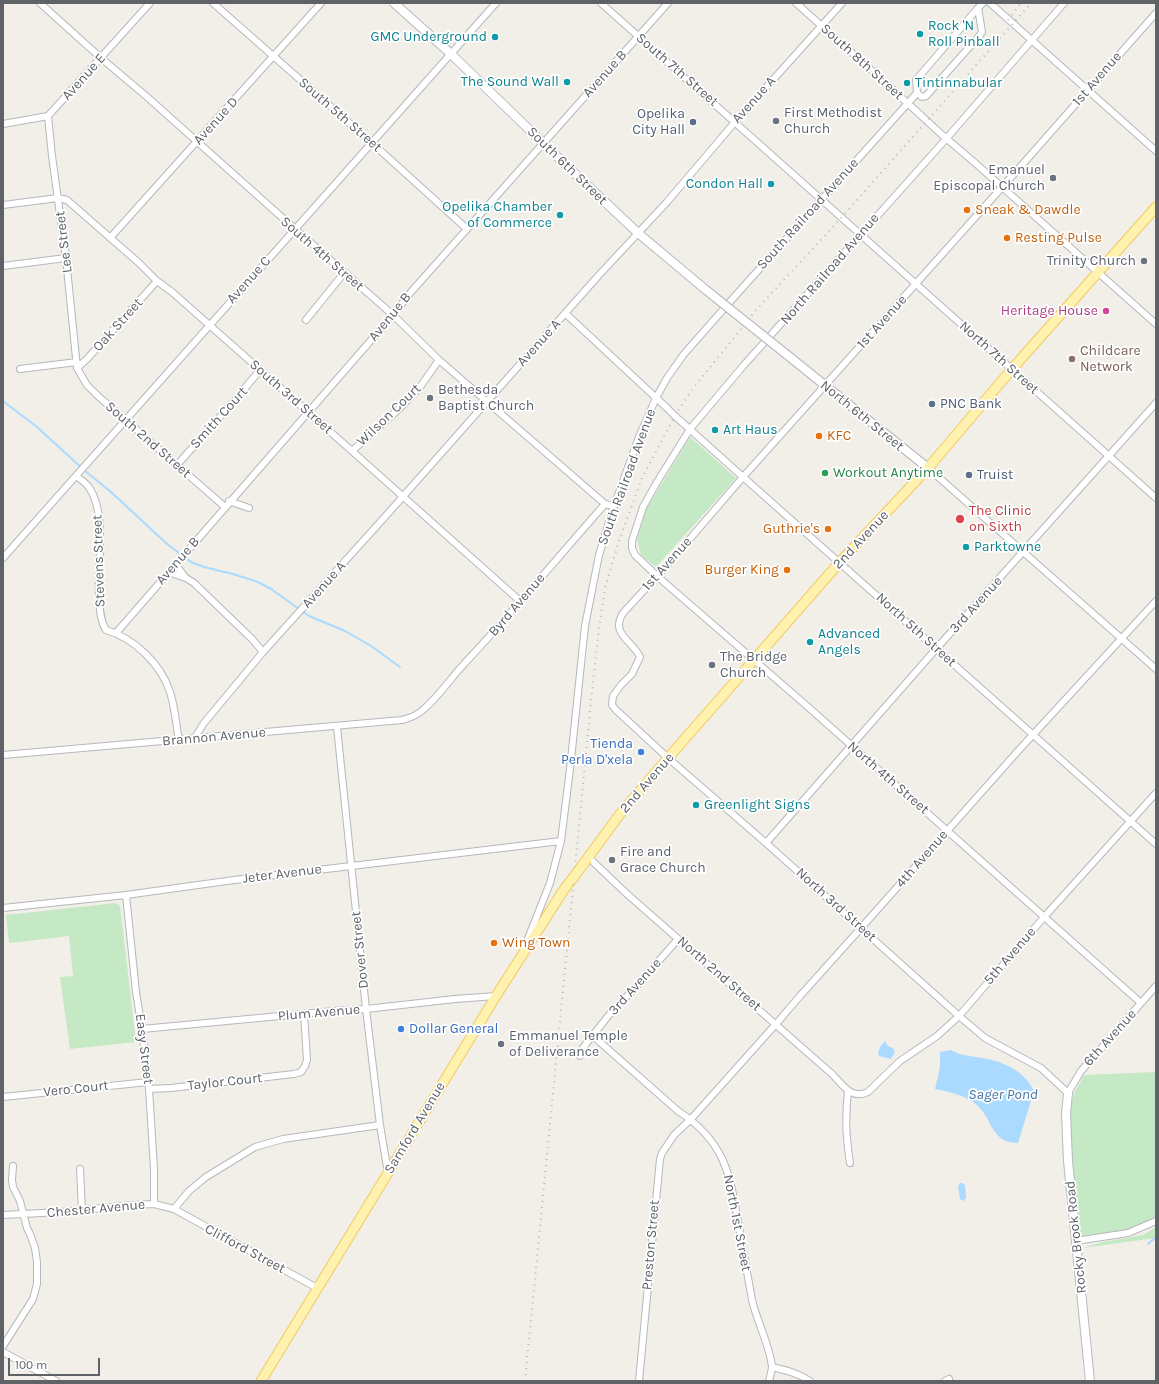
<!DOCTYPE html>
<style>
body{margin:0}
#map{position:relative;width:1159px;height:1384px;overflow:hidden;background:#f1efe8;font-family:Karla,sans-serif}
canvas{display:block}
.frame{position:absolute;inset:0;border:4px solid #5f6368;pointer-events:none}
.scale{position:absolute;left:8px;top:1358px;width:92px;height:18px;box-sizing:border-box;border:2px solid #5f6368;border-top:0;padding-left:5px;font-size:12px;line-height:14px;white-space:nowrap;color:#5f6368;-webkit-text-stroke:3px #fff;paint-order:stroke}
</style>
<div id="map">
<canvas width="1159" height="1384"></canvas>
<div class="frame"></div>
<div class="scale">100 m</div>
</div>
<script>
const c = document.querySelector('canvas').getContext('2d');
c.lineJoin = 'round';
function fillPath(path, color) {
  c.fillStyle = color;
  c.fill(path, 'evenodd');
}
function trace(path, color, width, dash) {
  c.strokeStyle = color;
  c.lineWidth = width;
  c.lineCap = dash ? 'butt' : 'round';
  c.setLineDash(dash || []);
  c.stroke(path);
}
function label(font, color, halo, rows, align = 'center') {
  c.font = font + ' Karla,sans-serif';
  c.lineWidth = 3.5;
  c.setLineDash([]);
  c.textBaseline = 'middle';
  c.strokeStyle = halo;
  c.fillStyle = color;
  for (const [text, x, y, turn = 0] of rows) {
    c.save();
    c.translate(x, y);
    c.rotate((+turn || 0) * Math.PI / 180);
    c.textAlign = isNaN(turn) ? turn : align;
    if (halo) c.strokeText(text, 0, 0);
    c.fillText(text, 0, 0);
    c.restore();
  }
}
fillPath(new Path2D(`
 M690 437 736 478 656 567 641 555 637 540 643 515Z
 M116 903 120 906 136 1042 70 1049 60 977 73 976 69 936 9 943 6 915Z
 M1156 1072V1217L1138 1227 1127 1230 1080 1237 1069 1129V1110L1074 1094 1084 1075Z
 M1156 1227V1238L1082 1248 1103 1242 1143 1235Z`), '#c5e8c5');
fillPath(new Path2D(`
 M885 1041 888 1046 893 1048 895 1052 891 1059 879 1056 878 1053 880 1047Z
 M951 1050C960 1055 965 1055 975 1057 999 1060 1023 1068 1034 1091L1018 1143C993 1143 993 1123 980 1108 969 1096 951 1092 935 1089L940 1067V1052Z
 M960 1183H962L965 1185 966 1198 964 1201 960 1199 958 1186Z`), '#aadaff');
trace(new Path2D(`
 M3 401 37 427 84 470 111 492 167 544 191 562 204 567 233 574 258 582 271 589 309 616 345 631 371 646 400 667
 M1148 1244 1156 1237`), '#aadaff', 2);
const street = new Path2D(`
 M40 3 101 58 146 96 295 229 393 315 439 360 605 504 614 506
 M213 3 372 143 467 229
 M601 3 1156 498
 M796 3 889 86 940 133 974 162 1156 324
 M990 3 1156 151
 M1064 3 946 139 744 365 690 429 657 482 643 507 632 541V548L635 555 657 576 807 706 1141 1003
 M978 8 982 32 980 35 926 96 922 97 917 93 916 80 978 8 983 3
 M1156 13 1021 166 743 477 670 562 623 613C610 634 632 640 640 657L632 674 621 685 613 696 612 705 616 710 668 758 766 843 959 1016 985 1038 1041 1068 1068 1093 1081 1071 1156 986
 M48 116 52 156 66 258 77 368 87 385 98 396 225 507
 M3 124 48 116 150 3
 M3 205 58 198 67 200 139 263 157 281 172 292 352 451 520 601
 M110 238 321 3
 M3 266 66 258
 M566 314 667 408
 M306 320 344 273
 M77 368 87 359 157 281
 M20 369 77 362
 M675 416 743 477 1156 844
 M352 451 400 408 420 387 439 360
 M177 465 235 400 260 370
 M928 468 1156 669
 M76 476C81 480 87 483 90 489 107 515 97 566 99 598 100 609 100 621 106 630 134 638 161 664 170 692 175 707 176 725 179 740
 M229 501 249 508
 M3 558 496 3
 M175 564 186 578
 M168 572 186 578 194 583 252 639 263 652
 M116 633 393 315 411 292 668 3
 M337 727 366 1009 380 1125 388 1173
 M194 739 204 723 263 652 383 519 599 275 667 202 735 122 842 3
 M3 755 402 720C410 718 418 715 424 709 439 696 451 678 464 664 513 612 558 557 605 504
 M766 843 936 649 1156 403
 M588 857 627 894 832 1074C843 1085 851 1100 868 1092L900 1061 937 1036 959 1016 1045 916 1156 793
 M126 895 136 992 142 1029 149 1089 154 1169V1204
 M3 908 126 895 234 880 561 841
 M527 941 550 883 561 841 570 769 585 626 599 555 614 506 639 437 656 398 667 378 684 354 736 295 917 93
 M142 1029 333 1011 366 1009 455 999 496 996
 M593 1036 678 1111C726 1142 730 1175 739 1227 743 1252 748 1276 752 1300 757 1322 769 1343 772 1366 772 1371 770 1376 769 1381
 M580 1056 582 1049 609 1015 634 989 678 939
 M149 1089 171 1088 294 1074 301 1072 305 1066 307 1060 304 1014
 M848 1091C845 1118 846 1137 850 1163
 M3 1097 148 1082
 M80 1169 82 1210
 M174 1209 317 1288
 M3 1215 61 1212 133 1205 154 1204 174 1209 189 1191 206 1177 255 1147 283 1139 380 1125
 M1076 1241 1128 1233 1156 1221
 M3 1346 33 1299 37 1284V1262L35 1248 30 1234 27 1228 20 1201 13 1187 12 1180 13 1166
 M3 1352 56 1381
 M772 1367C785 1370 798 1373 810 1381
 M639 1381 660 1159 662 1153 674 1135 691 1119 776 1024 800 996 861 928 1018 751 1156 601
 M945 1381 949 1379`);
const secondary = new Path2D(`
 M394 3 451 54 571 170 638 233 706 290
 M786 354 928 468
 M1068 1093 1066 1114 1068 1161 1090 1381`);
const primary = new Path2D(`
 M587 859 620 814 668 758 839 563 928 468 1012 369 1156 207
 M261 1381 496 996 565 888 573 878`);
trace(street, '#b5b8bc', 8);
trace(secondary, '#b6babf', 10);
trace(primary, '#f2c960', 11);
trace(street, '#fff', 6);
trace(secondary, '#fff', 8);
trace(primary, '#fff2af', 9);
trace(new Path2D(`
 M1008 20 1021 3
 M525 1381 593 682 600 621 605 588 619 541 642 478 677 412 695 386 757 309 842 217 1031 3`), '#b6b7b8', 2, [1, 5]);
const streetBridge = new Path2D(`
 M667 408 675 416`);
const secondaryBridge = new Path2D(`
 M706 290 786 354`);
const primaryBridge = new Path2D(`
 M573 878 587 859`);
trace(streetBridge, '#b5b8bc', 8, []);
trace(secondaryBridge, '#b6babf', 10, []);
trace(primaryBridge, '#f2c960', 11, []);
trace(streetBridge, '#fff', 6);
trace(secondaryBridge, '#fff', 8);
trace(primaryBridge, '#fff2af', 9);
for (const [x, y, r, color] of [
 [920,34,4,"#0f9aa8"],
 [495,37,4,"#0f9aa8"],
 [567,82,4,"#0f9aa8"],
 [907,83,4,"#0f9aa8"],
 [776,121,4,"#6b7280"],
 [693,122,4,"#5c6f8a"],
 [1053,178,4,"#6b7280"],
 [771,184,4,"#0f9aa8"],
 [967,210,4,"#e8710a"],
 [560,215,4,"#0f9aa8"],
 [1007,238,4,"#e8710a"],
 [1144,261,4,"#6b7280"],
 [1106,311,4,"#d1479c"],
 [1072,359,4,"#8d6e63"],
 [430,398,4,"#6b7280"],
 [932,404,4,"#5c6f8a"],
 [715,430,4,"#0f9aa8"],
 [819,436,4,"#e8710a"],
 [825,473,4,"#2e9e5b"],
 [969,475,4,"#5c6f8a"],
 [960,519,5,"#e0444e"],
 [828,529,4,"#e8710a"],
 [966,547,4,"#0f9aa8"],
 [787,570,4,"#e8710a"],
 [810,642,4,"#0f9aa8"],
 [712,665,4,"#6b7280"],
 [641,752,4,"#3f7fe0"],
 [696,805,4,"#0f9aa8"],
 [612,860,4,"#6b7280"],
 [494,943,4,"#e8710a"],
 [401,1029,4,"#3f7fe0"],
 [501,1044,4,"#6b7280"]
]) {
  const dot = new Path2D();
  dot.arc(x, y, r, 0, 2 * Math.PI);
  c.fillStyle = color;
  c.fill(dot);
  trace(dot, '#fff', 1.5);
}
label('14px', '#0d838f', '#fff', [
 ["Rock 'N",928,26],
 ["Roll Pinball",928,42],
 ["GMC Underground",487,37,"right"],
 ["The Sound Wall",559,82,"right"],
 ["Tintinnabular",915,83],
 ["Condon Hall",763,184,"right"],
 ["Opelika Chamber",552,207,"right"],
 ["of Commerce",552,223,"right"],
 ["Art Haus",723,430],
 ["Parktowne",974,547],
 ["Advanced",818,634],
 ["Angels",818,650],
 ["Greenlight Signs",704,805]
], 'left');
label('14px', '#5f6368', '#fff', [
 ["South 8th Street",862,62,42],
 ["South 7th Street",677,70,41],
 ["Avenue B",605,74,-48],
 ["Avenue E",84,77,-48],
 ["1st Avenue",1097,79,-49],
 ["Avenue A",754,100,-48],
 ["South 5th Street",340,115,41],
 ["Avenue D",216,121,-48],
 ["South 6th Street",567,166,44],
 ["South Railroad Avenue",808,214,-48],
 ["Lee Street",64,242,-97],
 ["South 4th Street",322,254,41],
 ["North Railroad Avenue",830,269,-49],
 ["Avenue C",249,280,-48],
 ["Avenue B",390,317,-51],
 ["1st Avenue",882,322,-48],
 ["Oak Street",118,325,-48],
 ["Avenue A",539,343,-48],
 ["North 7th Street",999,358,42],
 ["South 3rd Street",291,397,41],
 ["Wilson Court",389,415,-44],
 ["North 6th Street",862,416,39],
 ["Smith Court",219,418,-48],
 ["South 2nd Street",148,440,41],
 ["South Railroad Avenue",627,477,-70],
 ["2nd Avenue",861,540,-47],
 ["Stevens Street",99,561,-92],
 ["Avenue B",178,561,-49],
 ["1st Avenue",667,564,-48],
 ["Avenue A",324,585,-48],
 ["Byrd Avenue",517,605,-49],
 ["3rd Avenue",976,605,-48],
 ["North 5th Street",916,630,42],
 ["Brannon Avenue",214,737,-5],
 ["North 4th Street",888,778,41],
 ["2nd Avenue",647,783,-49],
 ["4th Avenue",922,859,-49],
 ["Jeter Avenue",282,874,-7],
 ["North 3rd Street",836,905,42],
 ["Dover Street",360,950,-96],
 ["5th Avenue",1010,956,-49],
 ["North 2nd Street",719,974,41],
 ["3rd Avenue",635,987,-48],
 ["Plum Avenue",319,1013,-5],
 ["6th Avenue",1110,1038,-48],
 ["Easy Street",144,1049,83],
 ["Taylor Court",225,1082,-6],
 ["Vero Court",76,1089,-6],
 ["Samford Avenue",415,1128,-59],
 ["Chester Avenue",96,1209,-5],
 ["North 1st Street",737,1223,79],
 ["Rocky Brook Road",1076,1237,-96],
 ["Preston Street",651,1245,-85],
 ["Clifford Street",245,1249,28]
]);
label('14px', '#5b616d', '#fff', [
 ["First Methodist",784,113],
 ["Church",784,129],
 ["Emanuel",1045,170,"right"],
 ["Episcopal Church",1045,186,"right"],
 ["Trinity Church",1136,261,"right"],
 ["Bethesda",438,390],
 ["Baptist Church",438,406],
 ["The Bridge",720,657],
 ["Church",720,673],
 ["Fire and",620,852],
 ["Grace Church",620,868],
 ["Emmanuel Temple",509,1036],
 ["of Deliverance",509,1052]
], 'left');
label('14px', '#4e5e75', '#fff', [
 ["Opelika",685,114,"right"],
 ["City Hall",685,130,"right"],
 ["PNC Bank",940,404],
 ["Truist",977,475]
], 'left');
label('14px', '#c56008', '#fff', [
 ["Sneak & Dawdle",975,210],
 ["Resting Pulse",1015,238],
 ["KFC",827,436],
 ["Guthrie's",820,529,"right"],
 ["Burger King",779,570,"right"],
 ["Wing Town",502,943]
], 'left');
label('14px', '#b23c85', '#fff', [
 ["Heritage House",1098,311]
], 'right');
label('14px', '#785e54', '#fff', [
 ["Childcare",1080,351],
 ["Network",1080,367]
], 'left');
label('14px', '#27864d', '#fff', [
 ["Workout Anytime",833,473]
], 'left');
label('14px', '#be3a42', '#fff', [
 ["The Clinic",969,511],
 ["on Sixth",969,527]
], 'left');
label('14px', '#366cbe', '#fff', [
 ["Tienda",633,744],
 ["Perla D'xela",633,760],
 ["Dollar General",409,1029,"left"]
], 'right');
label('italic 15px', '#4174aa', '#fff', [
 ["Sager Pond",1003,1095]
]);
</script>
